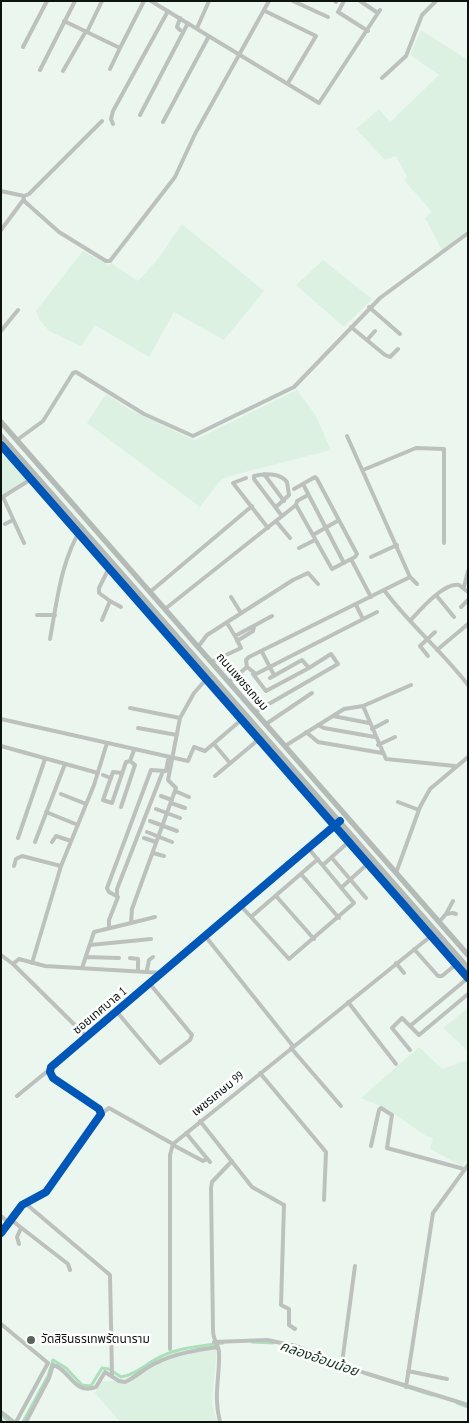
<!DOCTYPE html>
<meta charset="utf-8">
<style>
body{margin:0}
#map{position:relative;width:469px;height:1423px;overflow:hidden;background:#ebf7ee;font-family:"PT Sans Narrow",sans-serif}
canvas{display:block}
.frame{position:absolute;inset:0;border:2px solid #0d140f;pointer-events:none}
</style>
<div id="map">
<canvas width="469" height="1423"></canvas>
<div class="frame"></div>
</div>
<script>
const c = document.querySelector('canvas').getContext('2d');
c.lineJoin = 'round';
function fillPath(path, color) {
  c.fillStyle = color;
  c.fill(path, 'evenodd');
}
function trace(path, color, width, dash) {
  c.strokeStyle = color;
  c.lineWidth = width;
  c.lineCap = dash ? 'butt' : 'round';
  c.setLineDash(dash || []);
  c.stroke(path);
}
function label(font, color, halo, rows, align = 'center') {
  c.font = font + ' "PT Sans Narrow","Noto Sans Thai",sans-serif';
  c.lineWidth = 5;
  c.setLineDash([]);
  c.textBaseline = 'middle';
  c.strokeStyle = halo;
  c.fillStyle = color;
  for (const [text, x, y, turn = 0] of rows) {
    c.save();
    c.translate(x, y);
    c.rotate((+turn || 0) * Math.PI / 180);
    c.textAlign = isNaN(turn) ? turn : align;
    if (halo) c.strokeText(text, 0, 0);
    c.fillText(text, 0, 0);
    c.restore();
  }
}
fillPath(new Path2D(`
 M421 30 468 60V230L442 250 425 218 432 212 404 180 407 177 396 156 385 160 356 129 379 109 390 122 439 75 410 55Z
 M182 224 264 291 224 340 174 312 149 357 95 325 81 346 49 331 39 319 36 311 83 251 109 265 111 263 138 281 157 260Z
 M323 260 372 299 344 327 296 285Z
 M297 390 315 414 331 450 226 477 220 481 200 507 87 423 106 394 132 411 194 440Z
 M1 449 28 480 1 496Z
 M468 1008V1051L443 1028Z
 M419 1047 442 1069 468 1060V1159L462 1166 430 1149 433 1138 426 1136 387 1109 361 1098Z
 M211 1346 217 1348 212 1403 217 1422H120L95 1393 101 1381H126L153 1361 176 1352Z`), '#ddf1e2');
trace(new Path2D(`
 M252 1342 273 1343
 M352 1369 432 1395
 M457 1403 468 1407
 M1 1415 10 1422
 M23 1422 48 1376 53 1360 66 1368 82 1385 91 1386 102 1368 109 1369 121 1377C136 1375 148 1362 162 1356 181 1347 203 1346 223 1343`), '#abe0bb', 3);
trace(new Path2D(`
 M151 1 319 103 380 10
 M293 1 328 17
 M335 1 336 2
 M344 1 338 12 368 31
 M360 1 378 13
 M265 11 316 36 288 83
 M64 21 120 48 144 1
 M197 28 209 1
 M180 30 177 27 180 18
 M87 32 102 1
 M23 47 47 1
 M110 69 120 48
 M40 70 75 1
 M63 71 86 31
 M382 78 406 56 422 15 436 1
 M140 115 188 23
 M163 122 209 36
 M113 124 111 119 113 111 168 11
 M1 191 24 196 29 194 102 121
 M23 200 59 232 106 261H110L175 177 195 134 269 1
 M1 230 24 199
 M369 307 400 334
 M351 327 385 355 390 357 398 349
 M1 331 18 310
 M367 340 375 331
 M347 436 410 577 417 584
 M17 440 43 421 73 373 76 372 144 414 193 436 294 387 380 298 468 233
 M363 470 416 448 444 449V543
 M264 474 284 501
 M246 478 233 483 268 528
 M303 484 344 563
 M294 489 315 477 317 479 357 554 355 557 332 569 296 505 297 501 308 495
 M3 497 24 543
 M1 498 36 476
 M276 507 289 495 287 482C280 473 265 473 254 476V479L282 516
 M276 521 290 538
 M5 524 13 520
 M313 535 339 520
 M299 548 315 540
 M371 557 397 545
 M351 559 371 597
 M464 587 468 571
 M384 590C409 624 442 651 468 685
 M150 592 252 506
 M436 595 454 617
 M231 597 241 613
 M110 601 121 607
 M356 605 363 619
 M461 607 468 600
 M165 609 296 505
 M377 612 256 674 247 667 246 660 249 657 410 577
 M37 615H55
 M102 620 110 601 99 593V588L112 562
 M410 621C420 610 444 582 459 585L468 592
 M227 623 235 636 272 616
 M50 639C57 601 61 560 82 527
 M237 641 253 631 254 627
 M198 647 207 635 293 580 308 573 318 584
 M437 650 468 624
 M262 652 274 675
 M428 656 420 646 435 632
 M211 662 241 648 235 636
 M253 674 266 691 309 668
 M229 682 247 667
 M363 706 386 759 455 766
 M130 708 180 718
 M255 712 338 664 331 654 309 668 302 660 270 678
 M333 716 369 723
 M1 719 188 761 194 747 205 751 247 715
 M266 724 312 693
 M318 725 324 728 375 737
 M138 728 177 735
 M372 729 387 721
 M306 732 318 742 382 753
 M214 744 230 763
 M378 745 395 737
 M1 746 98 773
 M285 746 344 709 363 706 411 685
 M122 773 113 772 103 800 112 803 126 762 130 761
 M103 775 111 778
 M215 776 264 735
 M175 791 189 797
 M61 794 86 804
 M161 796 172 800
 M398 802 419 810
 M171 803 185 808
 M121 807 135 765 130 761 134 750
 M156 809 180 818
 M46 812 78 825
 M150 821 177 831
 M147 832 172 842
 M18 838 45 759
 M144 838 156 842
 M35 842 65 764
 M52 842 56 836 71 841
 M153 853 164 856
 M332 858 366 898
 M323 865 354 837
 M14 866 16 859 22 856 61 866
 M396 873 420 807 430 789 468 757
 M301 874 339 918
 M342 887 373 859
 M117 895V889L163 771
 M276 896 314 939
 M241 906 289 959 354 903 309 849
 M446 914 453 913 456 914
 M251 917 318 859
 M439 922 446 914 453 901
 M131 923 155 917
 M109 928V920L118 897 109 892 107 888 151 770 166 771 168 760
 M206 937 293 1046
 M90 945 151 939
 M414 949 438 976H442L461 960
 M1 955 13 964 87 1037
 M86 957 119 958
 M130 958 138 959V970
 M32 963 61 866 94 785 107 743
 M396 963 404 973
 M13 964 19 959 45 966 163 973
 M82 968 94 932 131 923 132 909 176 788 168 780 180 718 194 693 211 674
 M147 970 149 960 153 957
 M348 1002 396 1064
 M117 1012 160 1063 190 1040 192 1035 150 984
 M410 1026 468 978
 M291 1048 341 1106
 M410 1050 392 1028 402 1018 419 1035 468 994
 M260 1073 326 1152 324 1200
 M17 1096 50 1069
 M102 1113 109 1108 173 1144
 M200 1121 252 1187 284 1205 281 1305 289 1309V1325L295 1329
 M186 1133 210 1162
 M173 1145 203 1161 207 1159
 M371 1146 379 1110 381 1108 392 1115 387 1148 464 1169
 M25 1203 110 1275 112 1375
 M1 1216 8 1222
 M10 1219 68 1264 70 1270
 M1 1233 22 1205 46 1192 101 1114 99 1109 53 1078 50 1072 51 1067 340 821
 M19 1244 17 1237 21 1228
 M1 1324 48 1363 16 1422
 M214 1342 267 1340 296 1346 365 1373 468 1405
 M170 1349V1155L173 1144 436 932
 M342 1363 355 1266
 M408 1371 447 1379
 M406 1387 433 1213 468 1165
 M1 1412 14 1422
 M1 1421 2 1422
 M26 1422 49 1378 53 1365C70 1369 74 1396 96 1387L105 1372 119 1381 125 1382C136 1377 145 1368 156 1363 176 1353 197 1350 218 1347
 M220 1422C213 1396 220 1377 219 1352 219 1346 213 1341 213 1330L211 1188 212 1182 232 1161`), '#bcc1be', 4);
trace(new Path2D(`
 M1 422 468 955
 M1 436 468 968`), '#b4bbb6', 5.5);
trace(new Path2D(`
 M1 445 468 978
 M1 1233 22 1205 46 1192 101 1114 99 1109 53 1078 50 1072 51 1067 340 821`), '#0057b8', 8);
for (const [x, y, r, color] of [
 [31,1340,5,"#5b635d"]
]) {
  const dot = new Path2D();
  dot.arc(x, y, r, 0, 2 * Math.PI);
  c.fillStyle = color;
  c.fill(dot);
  trace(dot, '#fff', 2);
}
label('12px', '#0d140f', '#fff', [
 ["ถนนเพชรเกษม",242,682,49],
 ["ซอยเทศบาล 1",100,1011,-40],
 ["เพชรเกษม 99",218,1094,-39]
]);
label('12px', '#0d140f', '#fff', [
 ["วัดสิรินธรเทพรัตนาราม",41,1340]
], 'left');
label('italic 14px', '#13321e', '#fff', [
 ["คลองอ้อมน้อย",319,1359,19]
]);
</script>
